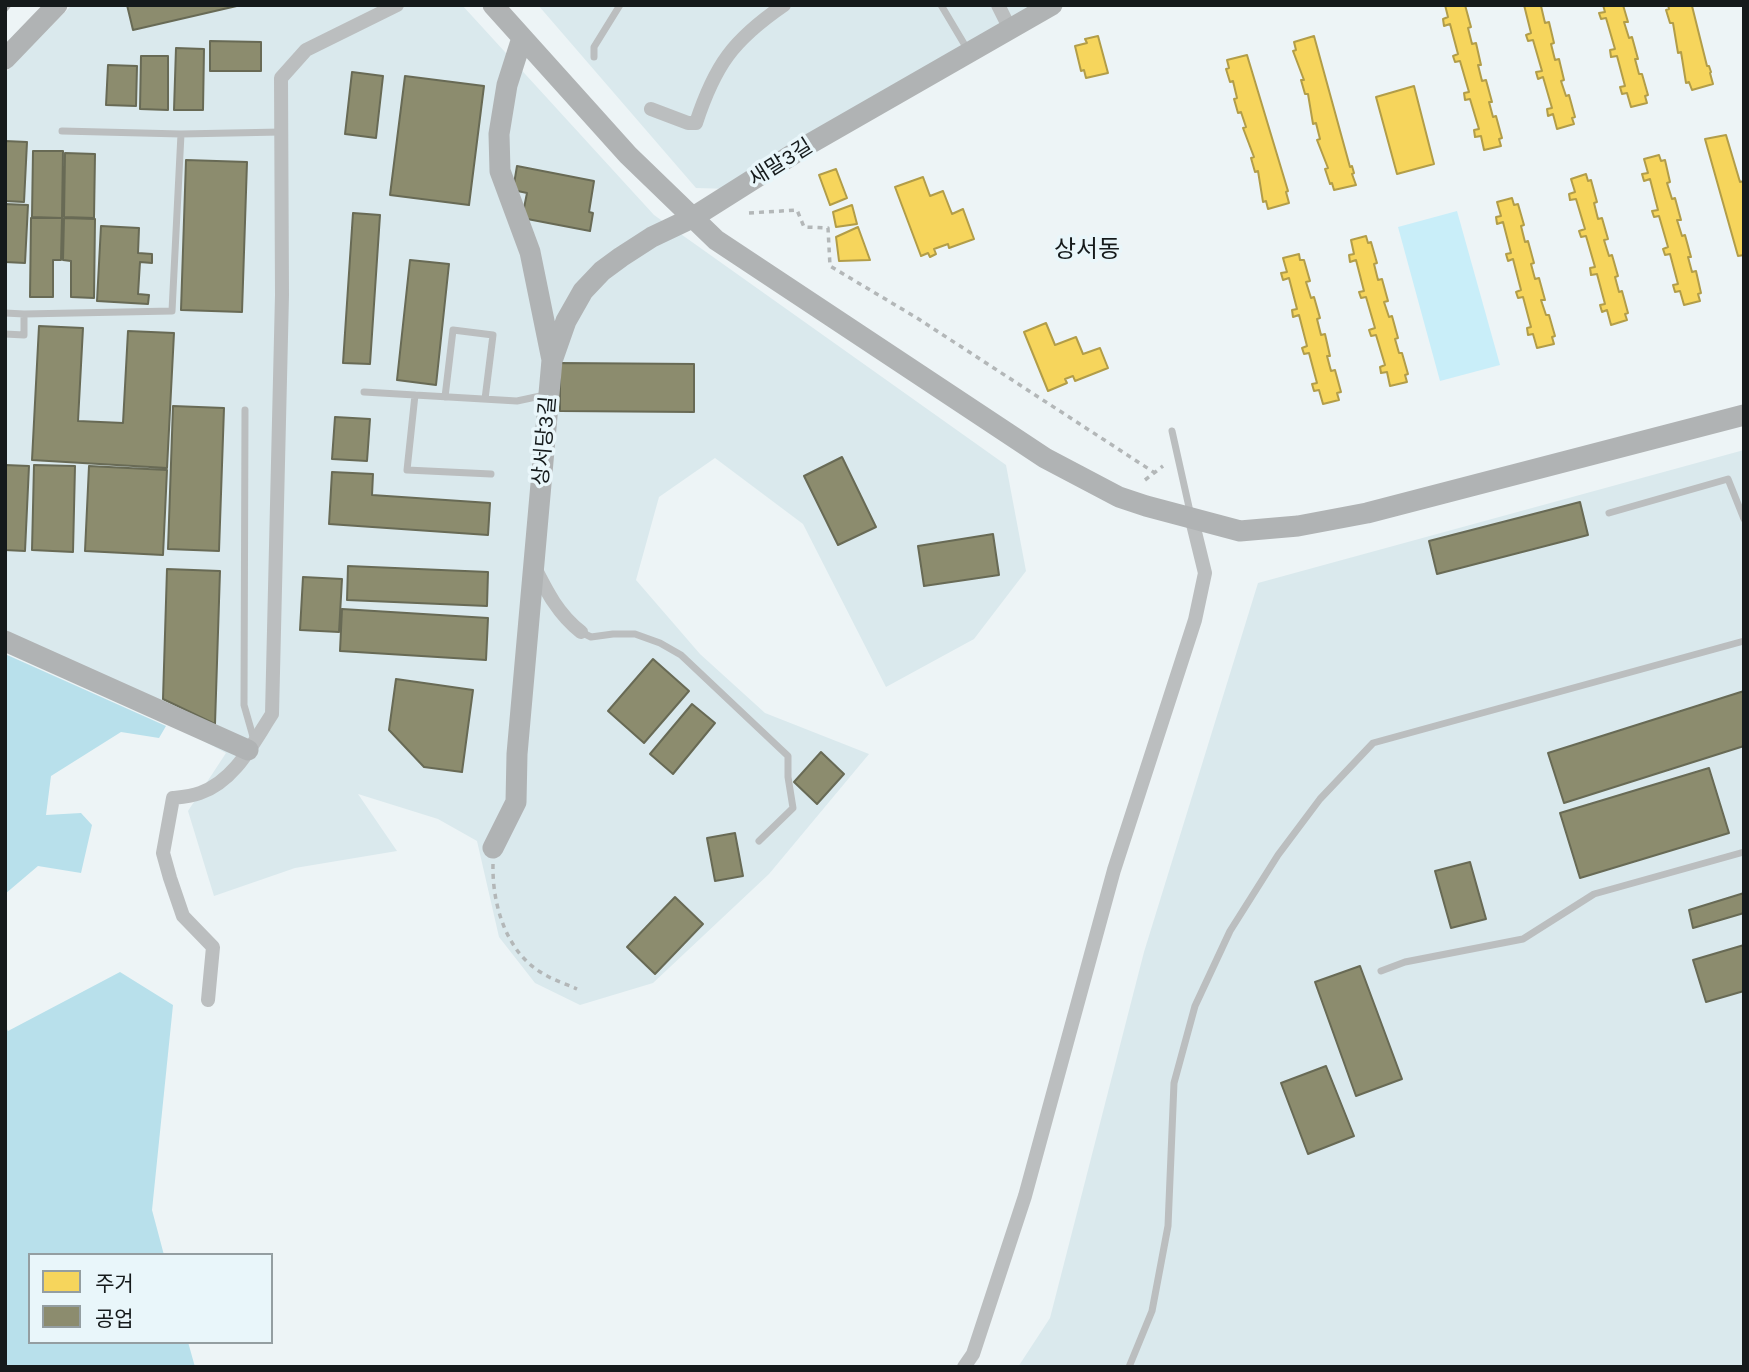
<!DOCTYPE html>
<meta charset="utf-8">
<style>
body{margin:0}
#map{position:relative;width:1749px;height:1372px;overflow:hidden;background:#edf4f6;font-family:Karla,"Noto Sans KR",sans-serif}
canvas{display:block}
.frame{position:absolute;inset:0;border:7px solid #151a1b;pointer-events:none}
.legend{position:absolute;left:28px;top:1253px;width:245px;height:91px;box-sizing:border-box;background:#e9f6fa;border:2px solid #949ea1;margin:0;padding:9px 12px;list-style:none;font-size:21px;color:#151a1b}
.legend li{display:flex;align-items:center;gap:14px;height:35px}
.legend b{width:35px;border:2px solid #949ea1}
</style>
<div id="map">
<canvas width="1749" height="1372"></canvas>
<div class="frame"></div>
<ul class="legend">
<li><b style="height:19px;background:#f6d55c"></b>주거</li>
<li><b style="height:19px;background:#8c8c6e"></b>공업</li>
</ul>
</div>
<script>
const c = document.querySelector('canvas').getContext('2d');
c.lineJoin = 'round';
function fillPath(path, color) {
  c.fillStyle = color;
  c.fill(path, 'evenodd');
}
function trace(path, color, width, dash) {
  c.strokeStyle = color;
  c.lineWidth = width;
  c.lineCap = dash ? 'butt' : 'round';
  c.setLineDash(dash || []);
  c.stroke(path);
}
function label(font, color, halo, rows, align = 'center') {
  c.font = font + ' Karla,"Noto Sans KR",sans-serif';
  c.lineWidth = 7;
  c.setLineDash([]);
  c.textBaseline = 'middle';
  c.strokeStyle = halo;
  c.fillStyle = color;
  for (const [text, x, y, turn = 0] of rows) {
    c.save();
    c.translate(x, y);
    c.rotate((+turn || 0) * Math.PI / 180);
    c.textAlign = isNaN(turn) ? turn : align;
    if (halo) c.strokeText(text, 0, 0);
    c.fillText(text, 0, 0);
    c.restore();
  }
}
fillPath(new Path2D(`
 M72 5H462L654 215 1006 465 1026 571 974 639 886 687 803 524 715 458 659 497 636 580 700 654 765 713 869 754 769 874 653 983 580 1005 535 983 499 937 477 841 438 819 358 794 397 851 295 868 214 896 188 811 226 753 5 636V73Z
 M538 5H1050L731 189 696 188Z
 M1744 450V1367H1018L1050 1318 1144 952 1258 583Z`), '#dae9ed');
fillPath(new Path2D(`
 M1457 211 1500 365 1440 381 1398 227Z`), '#c9eef9');
fillPath(new Path2D(`
 M5 654 166 726 159 738 121 732 51 776 46 815 81 813 92 825 81 873 38 866 5 894Z
 M120 972 173 1005 152 1210 164 1255H30V1342H188L195 1367H5V1025L8 1031Z`), '#b8e0eb');
const homes = new Path2D(`
 M1445 5H1465L1471 27 1468 28 1472 44 1476 43 1481 65H1478L1482 81 1486 80 1492 102H1489L1493 117 1496 116 1502 138 1499 139 1501 146 1484 150 1481 136 1475 137 1474 130 1479 129 1470 99 1465 100 1464 93 1469 92 1460 61 1455 62 1453 56 1458 54 1450 24 1444 26 1443 19 1448 17Z
 M1524 5H1544L1541 6 1545 23 1549 22 1554 43 1551 44 1555 60 1559 59 1564 80 1561 81 1566 96 1569 95 1575 117 1572 118 1574 124 1557 129 1553 114 1548 116 1547 109 1552 108 1543 77 1538 79 1536 72 1542 71 1533 40 1528 41 1526 35 1531 33Z
 M1603 5H1623L1628 22H1624L1629 38 1632 37 1638 59H1635L1639 74H1642L1648 95 1645 96 1647 103 1631 107 1627 93 1622 94 1620 87 1625 86 1617 56 1611 57 1610 50 1615 49 1606 18 1601 19 1599 13 1605 12Z
 M1668 5 1692 6 1707 66H1709L1711 72 1710 73 1713 84 1692 90 1689 82 1686 83 1681 52 1678 53 1673 23H1670L1666 10 1669 9Z
 M1098 36 1108 73 1086 78 1084 70 1081 71 1075 46 1087 43 1085 39Z
 M1314 36 1350 167 1352 166 1354 173 1352 174 1356 185 1334 190 1332 183 1330 184 1325 169 1328 168 1317 140 1320 139 1316 123 1313 124 1308 94H1305L1301 80H1304L1293 51 1296 50 1294 42Z
 M1247 55 1288 191 1286 192 1289 203 1268 209 1266 201 1263 202 1258 171 1255 172 1251 158 1254 157 1243 128 1246 127 1241 112 1238 113 1234 99 1237 98 1233 81 1230 82 1226 69 1229 68 1227 60Z
 M1414 86 1434 164 1397 174 1376 97Z
 M1726 135 1740 182 1744 181V255L1738 256 1705 139Z
 M1659 155 1661 161 1665 160 1670 182 1667 183 1672 199 1675 198 1681 220H1677L1682 236 1685 235 1691 257H1688L1692 272 1696 271 1701 293 1698 294 1700 301 1684 305 1680 291 1675 292 1673 285 1678 284 1670 254 1665 255 1663 249 1668 247 1659 216 1654 217 1652 211 1658 210 1650 179 1644 181 1642 174 1648 173 1644 159Z
 M836 169 847 198 830 205 819 175Z
 M1586 174 1588 181 1591 180 1597 202 1594 203 1598 219 1602 218 1608 239 1604 240 1609 256 1612 255 1618 276 1615 277 1619 292 1622 291 1628 313 1625 314 1627 320 1611 325 1607 310 1602 312 1600 305 1605 304 1597 274 1591 275 1590 268 1595 267 1586 236 1581 237 1579 231 1585 229 1576 199 1570 200 1569 194 1575 192 1571 179Z
 M923 177 930 196 943 191 952 214 963 209 974 239 949 248 948 244 934 249 936 254 930 257 928 253 921 256 895 187Z
 M1512 198 1514 205 1518 204 1524 225 1521 226 1525 242 1528 241 1534 263 1531 264 1535 279 1539 278 1545 300H1541L1546 315H1549L1555 336 1552 337 1554 344 1537 348 1533 334 1528 335 1527 328 1531 327 1523 297 1518 298 1516 292 1521 290 1513 259 1508 261 1506 254 1511 253 1503 222 1497 224 1496 217 1501 216 1497 202Z
 M852 205 857 224 836 227 833 212Z
 M858 227 870 260 839 261 836 237Z
 M1366 236 1368 243 1371 242 1377 263 1374 264 1378 280 1382 279 1388 301 1384 302 1389 317 1392 316 1398 338 1395 339 1399 353H1402L1408 374 1405 375 1407 382 1390 386 1387 372 1381 373 1380 367 1385 365 1376 335 1371 336 1369 330 1375 328 1366 297 1361 298 1359 292 1364 291 1356 260 1350 262 1349 255 1354 254 1351 240Z
 M1299 254 1300 260H1304L1310 281 1306 282 1311 298 1314 297 1320 318 1317 319 1321 335 1325 334 1330 356H1327L1331 371 1335 370 1341 392 1337 393 1339 400 1323 404 1319 390 1314 391 1312 384 1317 383 1309 353 1304 354 1302 348 1307 346 1299 315 1293 317 1292 310 1297 309 1289 278 1283 280 1281 273 1287 272 1283 258Z
 M1046 323 1055 345 1076 337 1083 354 1100 348 1108 368 1075 381 1073 376 1065 379 1067 383 1048 391 1024 332Z`);
fillPath(homes, '#f6d55c');
trace(homes, '#b29d48', 2);
const industry = new Path2D(`
 M127 5H241L133 30Z
 M210 41 261 42V71H210Z
 M176 48 204 49 203 110H174Z
 M141 56H168V110L140 109Z
 M108 65 137 66 136 106 106 105Z
 M352 72 383 76 376 138 345 134Z
 M405 76 484 86 469 205 390 195Z
 M5 141 27 142 24 202 5 201Z
 M33 151H63L62 218 32 217Z
 M65 153 95 154 94 218 64 217Z
 M186 160 247 162 242 312 181 310Z
 M517 166 594 181 589 212 593 213 590 231 522 218 527 193 513 190Z
 M5 204 28 205 25 263 5 262Z
 M353 213 380 215 370 364 343 363Z
 M31 218H62L61 260H53V297H30Z
 M64 218 95 219 94 298 71 297V261L63 260Z
 M101 226 139 228 138 253 152 254V263L140 262 138 294 149 295 148 304 97 301Z
 M410 260 449 264 436 385 397 380Z
 M39 326 83 328 78 421 123 423 128 331 174 333 167 468 32 460Z
 M560 363 694 364V412L560 411Z
 M173 406 224 408 219 551 168 549Z
 M335 417 370 419 367 461 332 459Z
 M842 457 876 527 838 545 804 476Z
 M5 465 29 466 25 551 5 550Z
 M34 465 75 466 73 552 32 550Z
 M89 466 167 470 163 555 85 551Z
 M332 472 373 474 372 495 490 503 488 535 329 524Z
 M1580 502 1588 535 1437 574 1429 541Z
 M993 534 999 575 924 586 918 546Z
 M348 566 488 572 487 606 347 600Z
 M167 569 220 571 215 724 163 699Z
 M303 577 342 579 339 632 300 630Z
 M342 609 488 618 486 660 340 651Z
 M653 659 689 691 644 743 608 711Z
 M396 679 473 690 462 772 424 767 389 730Z
 M1744 691V746L1564 803 1548 753Z
 M692 704 715 723 673 774 650 754Z
 M821 752 844 774 817 804 794 782Z
 M1709 768 1729 833 1580 878 1560 813Z
 M735 833 743 876 715 881 707 838Z
 M1470 862 1486 919 1451 928 1435 871Z
 M1744 893V913L1693 928 1689 910Z
 M675 897 703 924 655 974 627 947Z
 M1744 945V991L1706 1002 1693 960Z
 M1360 966 1402 1079 1356 1096 1315 982Z
 M1326 1066 1354 1136 1308 1154 1281 1083Z`);
fillPath(industry, '#8c8c6e');
trace(industry, '#686a55', 2);
trace(new Path2D(`
 M749 213 797 210 804 227 828 228 830 266 917 318 1155 473
 M1145 480 1163 466
 M493 864C492 904 506 952 542 973 553 980 566 984 577 989`), '#b3b7b8', 3.5, [5, 5]);
trace(new Path2D(`
 M941 5 969 52
 M594 57V47L620 5
 M62 131 181 134
 M5 313 24 314
 M5 334 24 335V314L172 311 181 134 281 132
 M364 392 517 401 545 395
 M415 395 407 470 491 474
 M445 397 453 330 493 335 485 399
 M245 410 244 705 254 740
 M1172 431 1191 516
 M1609 513 1728 479 1744 519
 M581 632 591 637 613 634H635L660 643 681 655 788 756V777L793 808 759 841
 M1381 971 1405 962 1523 939 1594 894 1744 852
 M1129 1367 1152 1311 1168 1226 1174 1083 1195 1006 1230 931 1278 855 1320 799 1373 743 1744 641`), '#bbbebf', 7);
trace(new Path2D(`
 M998 5 1010 29
 M651 109 688 123H696C715 65 733 40 784 5
 M534 566C547 592 558 614 581 632
 M208 1000 213 947 183 916 170 878 163 853 173 798C182 797 192 796 200 793 235 781 253 743 272 714L282 295 281 78 306 50 397 5
 M964 1367 973 1354 1025 1196 1114 870 1195 620 1205 573 1192 520`), '#bbbebf', 14);
trace(new Path2D(`
 M493 5 628 155 716 240 1045 458 1119 497 1146 506 1240 531 1298 526 1367 513 1744 415
 M5 59 57 5
 M553 358 566 321 583 291 602 271 621 257 652 237 692 218 806 146 1052 5
 M5 641 248 750
 M493 848 516 802 517 754 552 360 530 252 500 171 499 134 507 85 522 38`), '#b0b3b4', 21);
trace(new Path2D(`
 M5 10 9 5`), '#adb1b2', 5, [14, 7]);
label('21px', '#151a1b', '#e9f6fa', [
 ["새말3길",781,163,-32],
 ["상서당3길",545,441,-85]
]);
label('24px', '#151a1b', '#e9f6fa', [
 ["상서동",1087,250]
]);
</script>
